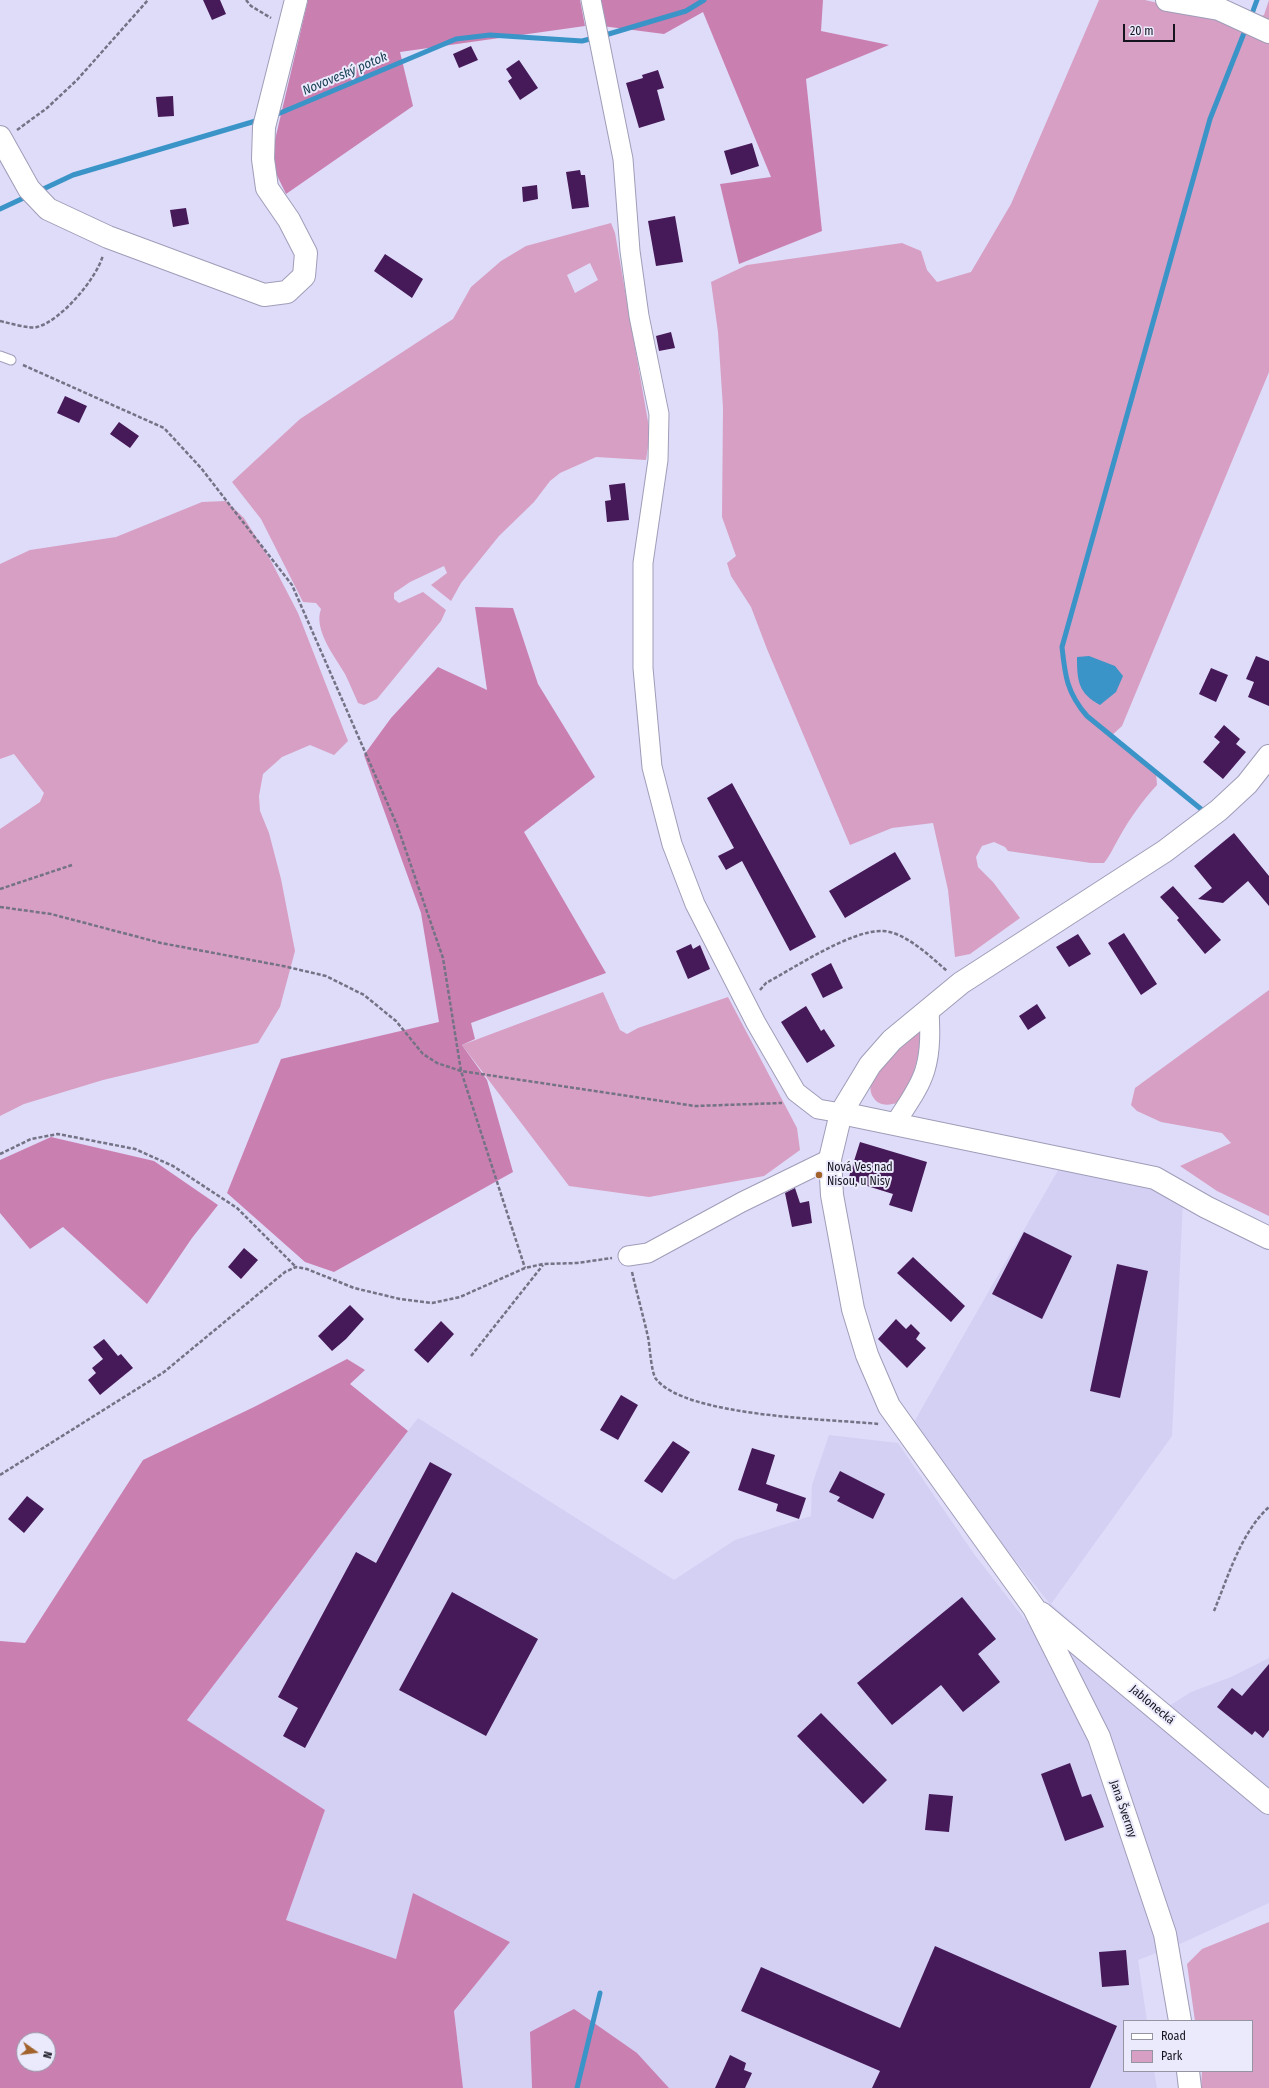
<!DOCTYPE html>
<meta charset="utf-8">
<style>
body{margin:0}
#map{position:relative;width:1269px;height:2088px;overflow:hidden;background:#dedcf9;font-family:"Fira Sans Condensed",sans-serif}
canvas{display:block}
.legend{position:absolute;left:1123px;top:2020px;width:130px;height:52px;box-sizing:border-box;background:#ebeafc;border:1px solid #9594a3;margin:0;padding:5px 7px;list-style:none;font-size:12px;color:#15141e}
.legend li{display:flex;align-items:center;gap:8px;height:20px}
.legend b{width:20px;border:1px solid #9594a3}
.north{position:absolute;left:16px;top:2032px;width:40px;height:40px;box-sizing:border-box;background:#ebeafc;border:1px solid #9594a3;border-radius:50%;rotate:104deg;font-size:11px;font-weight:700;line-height:16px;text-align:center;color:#15141e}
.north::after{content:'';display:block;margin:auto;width:14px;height:18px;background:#a2622c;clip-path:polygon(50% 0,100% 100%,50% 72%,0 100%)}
.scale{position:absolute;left:1123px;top:24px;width:52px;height:18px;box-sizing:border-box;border:2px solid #15141e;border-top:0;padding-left:5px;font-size:12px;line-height:14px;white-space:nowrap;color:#15141e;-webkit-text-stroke:3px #ebeafc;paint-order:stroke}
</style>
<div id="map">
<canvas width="1269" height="2088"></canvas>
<ul class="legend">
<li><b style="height:5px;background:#fff"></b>Road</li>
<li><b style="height:11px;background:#d79fc4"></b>Park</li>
</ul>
<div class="north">N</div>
<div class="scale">20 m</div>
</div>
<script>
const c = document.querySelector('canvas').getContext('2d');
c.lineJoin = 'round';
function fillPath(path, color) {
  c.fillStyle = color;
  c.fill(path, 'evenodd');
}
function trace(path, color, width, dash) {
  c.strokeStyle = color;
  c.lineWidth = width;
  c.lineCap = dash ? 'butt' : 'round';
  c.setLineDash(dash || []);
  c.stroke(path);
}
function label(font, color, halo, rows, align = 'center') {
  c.font = font + ' "Fira Sans Condensed",sans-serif';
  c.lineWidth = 4;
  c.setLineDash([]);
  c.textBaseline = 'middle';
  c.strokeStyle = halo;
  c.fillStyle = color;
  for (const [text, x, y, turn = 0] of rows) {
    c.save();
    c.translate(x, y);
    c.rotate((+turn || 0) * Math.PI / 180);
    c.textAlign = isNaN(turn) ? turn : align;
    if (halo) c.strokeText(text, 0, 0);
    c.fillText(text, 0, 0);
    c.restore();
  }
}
fillPath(new Path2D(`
 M1061 1165 1124 1178 1183 1201 1172 1436 1051 1604 1169 1706 1191 1692 1231 1677 1269 1658V1903L1182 1943 1138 1960 1147 2021H1124V2071H1154L1157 2088H669L637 2053 530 2032 532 2088H463L454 2011 510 1942 413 1894 396 1959 286 1920 325 1810 187 1720 418 1418 674 1580 735 1540 811 1516 812 1485 829 1435 898 1443 974 1554 1026 1621 1050 1604 999 1540 914 1422Z`), '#d3d0f4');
fillPath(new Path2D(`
 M1099 0H1145L1183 9 1236 27 1264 15 1269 0V372L1122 726 1110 737 1156 772 1157 785C1143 800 1130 818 1120 836 1114 846 1111 854 1104 863H1091L1008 851 1005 847 994 842 982 846 976 857 978 867 993 882 1020 918 970 954 955 957 948 890 933 823 892 828 850 845 767 649 751 607 731 576 727 563 736 556 722 517 723 408 718 332 711 282 747 265 902 243 921 251 927 270 937 282 971 272 1011 204Z
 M611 223 615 233 650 433 646 460 596 457 560 473 550 481 534 502 499 536 461 583 451 601 431 585 447 573 444 566 410 582 394 593V599L399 603 423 592 446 610 441 621 377 699 364 705 358 703C354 694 350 684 345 674 336 658 313 630 321 609L316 603 303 602 261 519 232 482 300 419 453 319 471 287 501 261 526 246ZM590 263 598 280 575 293 567 275Z
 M226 501 244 518 271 561 298 613 348 741 334 755 310 745 282 757 263 774 259 796 260 811 269 833 281 879 295 951 280 1007 258 1043 103 1080 24 1104 0 1116V829L40 802 44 793 14 754 0 759V564L30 550 116 537 202 502Z
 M1269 990V1216L1217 1191 1180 1166 1231 1143 1222 1133 1161 1122 1137 1111 1131 1105 1135 1088Z
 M603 992 620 1030 627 1034 638 1028 728 997 797 1128 800 1150 764 1176 649 1197 569 1186 462 1045Z
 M920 1030 921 1033C918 1062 914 1079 898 1103 889 1105 879 1107 873 1097 860 1072 904 1044 920 1030Z
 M1269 1922V2088H1201L1202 2071H1252V2021H1195L1187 1964 1202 1949Z`), '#d79fc4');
fillPath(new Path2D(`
 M308 0H580L585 26 400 52 413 106 286 194 270 161Z
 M597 0H823L821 31 889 45 806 79 822 231 739 264 720 184 771 177 703 12 664 34 602 26Z
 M475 607 513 608 538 684 595 777 524 832 606 973 471 1023 475 1039 462 1045 487 1080 513 1172 334 1272 305 1262 227 1193 281 1059 439 1022 421 913 364 755 391 718 438 667 487 690Z
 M51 1137 154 1161 218 1205 192 1238 147 1304 63 1227 30 1249 0 1213V1160Z
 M347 1359 365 1370 350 1384 408 1431 187 1720 325 1810 286 1920 396 1959 413 1893 510 1942 454 2011 463 2088H0V1641L25 1643 143 1460 254 1407ZM24 2040H48V2064H24Z
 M574 2009 637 2053 669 2088H532L530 2032Z`), '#ca7fb1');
fillPath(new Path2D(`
 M1089 656 1115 666 1123 676 1116 692 1100 705C1078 693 1077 681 1077 657Z`), '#3b94c7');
trace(new Path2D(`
 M1250 19 1257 0
 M602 36 686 11 704 0
 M273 116 456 39 490 35 582 41 594 38
 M39 191 73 175 259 120
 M0 209 28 196
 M1201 809 1087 716C1067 693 1065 676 1062 647L1210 119 1246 28
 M577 2088 600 1993`), '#3b94c7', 5);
fillPath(new Path2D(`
 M203 0H220L226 14 212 20Z
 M471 46 478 60 459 68 453 54Z
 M519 60 538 88 520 100 508 81 512 78 506 69Z
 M658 70 664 88 657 90 665 120 639 128 626 83 643 78 642 75Z
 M173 96 174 116 158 117 156 97Z
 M752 143 759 166 731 175 724 151Z
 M580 170 581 175H585L589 207 572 209 566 172Z
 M537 185 538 199 523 202 522 187Z
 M186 208 189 224 173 227 170 210Z
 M675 216 683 262 656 266 648 221Z
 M385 254 423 279 412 298 374 271Z
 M671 332 675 348 659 351 656 336Z
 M65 396 87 406 79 423 57 413Z
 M119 422 139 436 130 448 110 434Z
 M625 483 629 520 607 522 605 501 611 500 609 485Z
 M1256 656 1269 661V706L1248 697 1254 682 1246 679Z
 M1211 668 1228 675 1216 702 1199 694Z
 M1224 725 1240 739 1236 744 1246 752 1223 779 1203 762 1220 742 1214 737Z
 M732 783 816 937 790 951 742 861 726 870 718 856 734 848 707 798Z
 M1234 833 1269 876V906L1248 881 1223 903 1198 899 1212 888 1194 866Z
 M895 852 911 879 845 918 829 891Z
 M1173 886 1221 940 1205 954 1177 920 1179 918 1160 897Z
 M1124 933 1157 984 1141 995 1108 943Z
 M1078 934 1091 954 1069 967 1056 947Z
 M691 944 693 949 700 945 710 969 688 979 676 951Z
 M831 963 843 988 823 998 811 974Z
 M1037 1004 1046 1018 1028 1030 1019 1016Z
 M806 1006 821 1031 824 1029 835 1046 807 1063 781 1022Z
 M860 1142 927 1162 912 1212 889 1205 893 1194 848 1180Z
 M795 1188 800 1203 809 1201 812 1223 792 1227 785 1193Z
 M1024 1232 1072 1256 1042 1319 992 1294Z
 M244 1248 258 1260 241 1279 228 1267Z
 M913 1257 965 1306 951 1322 897 1273Z
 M1117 1264 1148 1271 1120 1398 1090 1391Z
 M350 1305 364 1319 346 1339 332 1351 318 1336Z
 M896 1319 906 1329 911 1324 920 1333 916 1339 926 1348 907 1368 878 1339Z
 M441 1321 454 1334 428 1363 414 1350Z
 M104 1339 118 1356 121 1354 133 1368 100 1395 88 1380 96 1373 92 1368 103 1359 93 1347Z
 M621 1395 638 1405 618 1440 600 1430Z
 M673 1441 690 1452 662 1493 644 1481Z
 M752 1448 775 1455 766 1484 806 1498 799 1519 776 1511 778 1504 738 1490Z
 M430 1462 452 1474 305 1748 283 1736 298 1708 278 1697 356 1552 376 1563Z
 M840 1471 885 1494 873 1519 837 1501 840 1497 829 1492Z
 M27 1496 44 1509 24 1533 8 1519Z
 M452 1592 538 1639 486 1736 399 1690Z
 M962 1597 996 1639 978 1654 1000 1682 963 1712 941 1685 892 1725 857 1683Z
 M1269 1664V1730L1263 1738 1255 1731 1252 1735 1217 1707 1232 1688 1242 1696Z
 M821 1713 887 1780 863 1804 797 1736Z
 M1070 1763 1082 1797 1091 1794 1104 1827 1065 1841 1041 1774Z
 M929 1794 953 1796 949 1832 925 1830Z
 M935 1946 1117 2026 1090 2088H872L880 2071 741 2011 761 1967 900 2028Z
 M1126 1950 1129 1985 1102 1987 1099 1952Z
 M730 2055 746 2063 744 2070 752 2073 745 2088H715Z`), '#461a58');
const service = new Path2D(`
 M0 356 11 360`);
const minor = new Path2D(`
 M591 0 623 159 630 251 639 316 659 414 658 460 643 563V668L652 767 672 844 695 904 756 1023 796 1092 818 1109 841 1113
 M895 1124C905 1107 919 1090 925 1070 931 1050 930 1029 929 1009
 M628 1256 648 1253 742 1202 830 1159`);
const tertiary = new Path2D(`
 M1167 0 1219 9 1269 32
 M0 137 29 189 48 209 108 237 264 295 287 292 304 276 306 253 289 220 267 188 263 159 264 127 296 0
 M841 1113 1155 1178 1206 1207 1269 1238
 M1041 1613 1269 1803
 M1180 2021 1165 1934 1099 1737 1034 1608 889 1406 867 1355 853 1309 832 1195 830 1159 841 1113 870 1065 892 1040 961 983 1165 851 1219 810 1247 784 1269 756
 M1188 2071 1190 2088`);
trace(service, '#9f9db8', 11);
trace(minor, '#9f9db8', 21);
trace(tertiary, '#9f9db8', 24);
trace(new Path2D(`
 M246 0 251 6 271 18
 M17 130 47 108 77 80 148 0
 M0 321C9 323 29 329 37 327 61 321 97 278 103 255
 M23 365 164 428 201 468 292 585 397 825 443 958 461 1071 525 1268
 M0 889 72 865
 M0 907 51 914 161 943 283 966 326 976 364 995 396 1021 423 1054 437 1063 461 1071 695 1106 782 1103
 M760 990 766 983C794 968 851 930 882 931 904 931 931 957 947 971
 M0 1154 31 1139 58 1134 135 1149 173 1166 237 1208 296 1267
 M632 1272C637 1294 643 1315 648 1337 650 1347 651 1372 656 1379 686 1417 830 1419 879 1424
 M471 1356 543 1265
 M0 1475 164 1372 285 1272 296 1267 307 1269 354 1288 400 1299 432 1303 460 1297 525 1268 543 1264 577 1263 612 1258
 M1214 1611C1228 1577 1241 1532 1269 1507`), '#747285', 2.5, [4, 2]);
trace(service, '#fff', 9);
trace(minor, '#fff', 19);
trace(tertiary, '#fff', 22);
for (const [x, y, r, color] of [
 [819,1175,4,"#a2622c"]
]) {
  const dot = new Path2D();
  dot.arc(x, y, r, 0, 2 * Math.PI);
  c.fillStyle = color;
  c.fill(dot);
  trace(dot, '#ebeafc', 1.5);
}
label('12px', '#15141e', '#ebeafc', [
 ["Nová Ves nad",827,1168],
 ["Nisou, u Nisy",827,1182]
], 'left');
label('12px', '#15141e', '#ebeafc', [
 ["Jablonecká",1152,1705,40],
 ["Jana Švermy",1123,1809,71]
]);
label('italic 13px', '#1b4056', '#ebeafc', [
 ["Novoveský potok",345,74,-23]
]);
</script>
